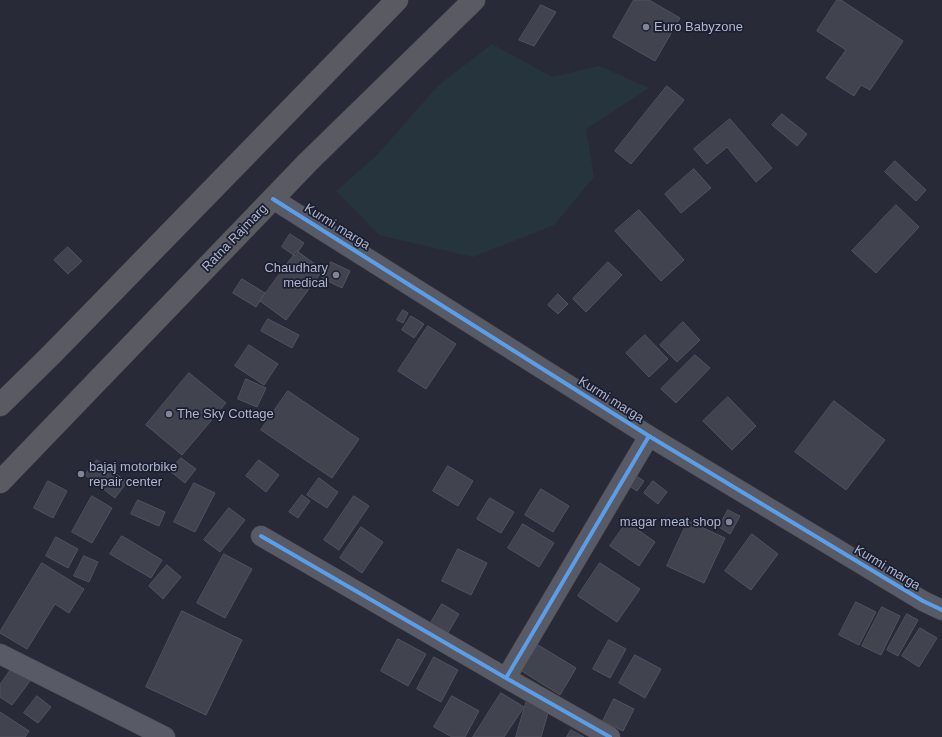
<!DOCTYPE html>
<style>
body{margin:0}
canvas{display:block;background:#282b37}
</style>
<canvas width="942" height="737"></canvas>
<script>
const c = document.querySelector('canvas').getContext('2d');
c.lineJoin = 'round';
function fillPath(path, color) {
  c.fillStyle = color;
  c.fill(path, 'evenodd');
}
function trace(path, color, width, dash) {
  c.strokeStyle = color;
  c.lineWidth = width;
  c.lineCap = dash ? 'butt' : 'round';
  c.setLineDash(dash || []);
  c.stroke(path);
}
function label(font, color, halo, rows, align = 'center') {
  c.font = font + ' Arial,sans-serif';
  c.lineWidth = 3.5;
  c.setLineDash([]);
  c.textBaseline = 'middle';
  c.strokeStyle = halo;
  c.fillStyle = color;
  for (const [text, x, y, turn = 0] of rows) {
    c.save();
    c.translate(x, y);
    c.rotate((+turn || 0) * Math.PI / 180);
    c.textAlign = isNaN(turn) ? turn : align;
    if (halo) c.strokeText(text, 0, 0);
    c.fillText(text, 0, 0);
    c.restore();
  }
}
fillPath(new Path2D(`
 M492 44 552 77 599 66 649 88 586 129 594 177 554 225 473 257 379 235 336 191 375 157 439 85Z`), '#25343d');
const building = new Path2D(`
 M634 0H649L680 18 655 61 613 37Z
 M837 0H841L903 41 870 90 861 85 854 96 826 78 846 50 817 31Z
 M541 5 556 12 534 46 519 40Z
 M667 86 684 100 631 164 615 151Z
 M782 114 807 134 797 146 772 125Z
 M730 119 772 168 756 182 727 147 707 164 694 149Z
 M895 161 926 190 916 201 885 172Z
 M694 169 711 188 681 213 665 194Z
 M896 205 919 227 876 273 852 251Z
 M639 210 684 260 661 281 615 231Z
 M290 234 304 243 295 256 282 247Z
 M68 247 82 261 68 274 54 260Z
 M297 251 323 270 286 320 260 301Z
 M331 262 350 271 342 288 322 278Z
 M608 262 622 275 586 312 573 299Z
 M242 279 265 293 256 307 233 293Z
 M558 294 568 304 558 314 548 305Z
 M403 310 408 313 403 323 397 320Z
 M411 316 424 324 414 338 402 330Z
 M268 319 299 335 292 348 261 331Z
 M683 322 700 340 677 362 660 345Z
 M428 326 456 344 426 389 398 371Z
 M645 335 668 359 649 377 626 353Z
 M249 345 278 364 264 385 235 366Z
 M695 355 710 368 676 403 661 389Z
 M189 373 226 403 182 455 146 425Z
 M246 379 266 388 257 407 238 399Z
 M288 391 359 439 332 478 261 430Z
 M728 397 756 426 732 450 703 421Z
 M834 401 885 440 846 490 795 452Z
 M181 458 196 469 185 483 170 471Z
 M97 460 127 482 115 498 85 475Z
 M259 460 279 475 266 492 246 476Z
 M448 466 473 481 458 506 433 491Z
 M631 473 644 481 637 491 625 483Z
 M319 478 338 492 327 508 307 495Z
 M48 481 67 491 53 518 34 508Z
 M653 481 667 492 658 504 644 493Z
 M194 483 215 493 195 532 174 522Z
 M541 489 569 506 553 532 525 515Z
 M302 495 310 501 298 518 289 512Z
 M92 496 112 508 92 543 72 532Z
 M354 496 369 506 339 550 324 540Z
 M490 498 514 512 501 533 477 519Z
 M138 500 165 512 159 526 131 514Z
 M229 508 245 520 220 552 204 540Z
 M728 510 740 516 730 534 719 527Z
 M688 521 725 538 704 583 667 566Z
 M627 522 655 542 639 566 610 546Z
 M523 524 554 543 539 567 508 548Z
 M361 527 383 542 362 573 340 558Z
 M752 534 778 554 751 590 725 571Z
 M122 536 162 560 151 578 110 554Z
 M56 537 78 549 68 568 46 556Z
 M458 549 487 563 471 595 442 581Z
 M224 554 252 569 225 618 197 603Z
 M84 556 98 562 89 582 74 576Z
 M42 563 84 589 69 613 55 604 27 649 0 633V632Z
 M600 563 640 589 617 622 578 596Z
 M167 565 181 577 163 599 149 586Z
 M856 602 876 612 859 645 839 635Z
 M442 604 459 614 446 636 429 626Z
 M882 607 900 616 881 655 862 646Z
 M182 611 242 640 206 715 146 687Z
 M907 614 918 620 898 656 887 650Z
 M920 628 937 638 919 667 902 656Z
 M398 639 426 654 408 686 381 671Z
 M609 640 626 649 610 678 593 669Z
 M538 645 576 668 560 695 522 671Z
 M635 655 661 669 645 698 619 683Z
 M434 657 458 670 441 702 417 689Z
 M12 668 30 681 12 705 0 697V685Z
 M501 693 524 707 504 737H473Z
 M37 696 51 707 38 723 24 713Z
 M452 696 479 711 465 737H452L434 727Z
 M614 699 634 709 623 731 603 721Z
 M527 700 550 706 541 737H516Z
 M0 712 29 731 25 737H0Z
 M571 730 584 737H567Z`);
fillPath(building, '#41434e');
trace(building, '#50525f', 1);
const minor = new Path2D(`
 M273 199 649 436 923 601 942 610
 M261 536 506 678
 M0 654 165 737
 M610 737 506 678 649 436`);
const trunk = new Path2D(`
 M0 405 51 355 397 0
 M0 482 308 162 474 0`);
trace(minor, '#444750', 21);
trace(trunk, '#454753', 23);
trace(minor, '#585a65', 20);
trace(trunk, '#5a5b62', 22);
trace(new Path2D(`
 M273 199 649 436 923 601 942 610
 M261 536 506 678
 M610 737 506 678 649 436`), '#5a9eea', 4);
for (const [x, y, r, color] of [
 [646,27,4,"#818596"],
 [336,275,4,"#818596"],
 [169,414,4,"#818596"],
 [81,474,4,"#818596"],
 [729,522,4,"#818596"]
]) {
  const dot = new Path2D();
  dot.arc(x, y, r, 0, 2 * Math.PI);
  c.fillStyle = color;
  c.fill(dot);
  trace(dot, '#1b1f32', 1.5);
}
label('13px', '#b1b5c9', '#1b1f32', [
 ["Euro Babyzone",654,27],
 ["Chaudhary",328,268,"right"],
 ["medical",328,283,"right"],
 ["The Sky Cottage",177,414],
 ["bajaj motorbike",89,467],
 ["repair center",89,482],
 ["magar meat shop",721,522,"right"]
], 'left');
label('13px', '#b1b5c9', '#1b1f32', [
 ["Kurmi marga",337,227,32],
 ["Ratna Rajmarg",235,238,-46],
 ["Kurmi marga",611,400,32],
 ["Kurmi marga",887,568,31]
]);
</script>
